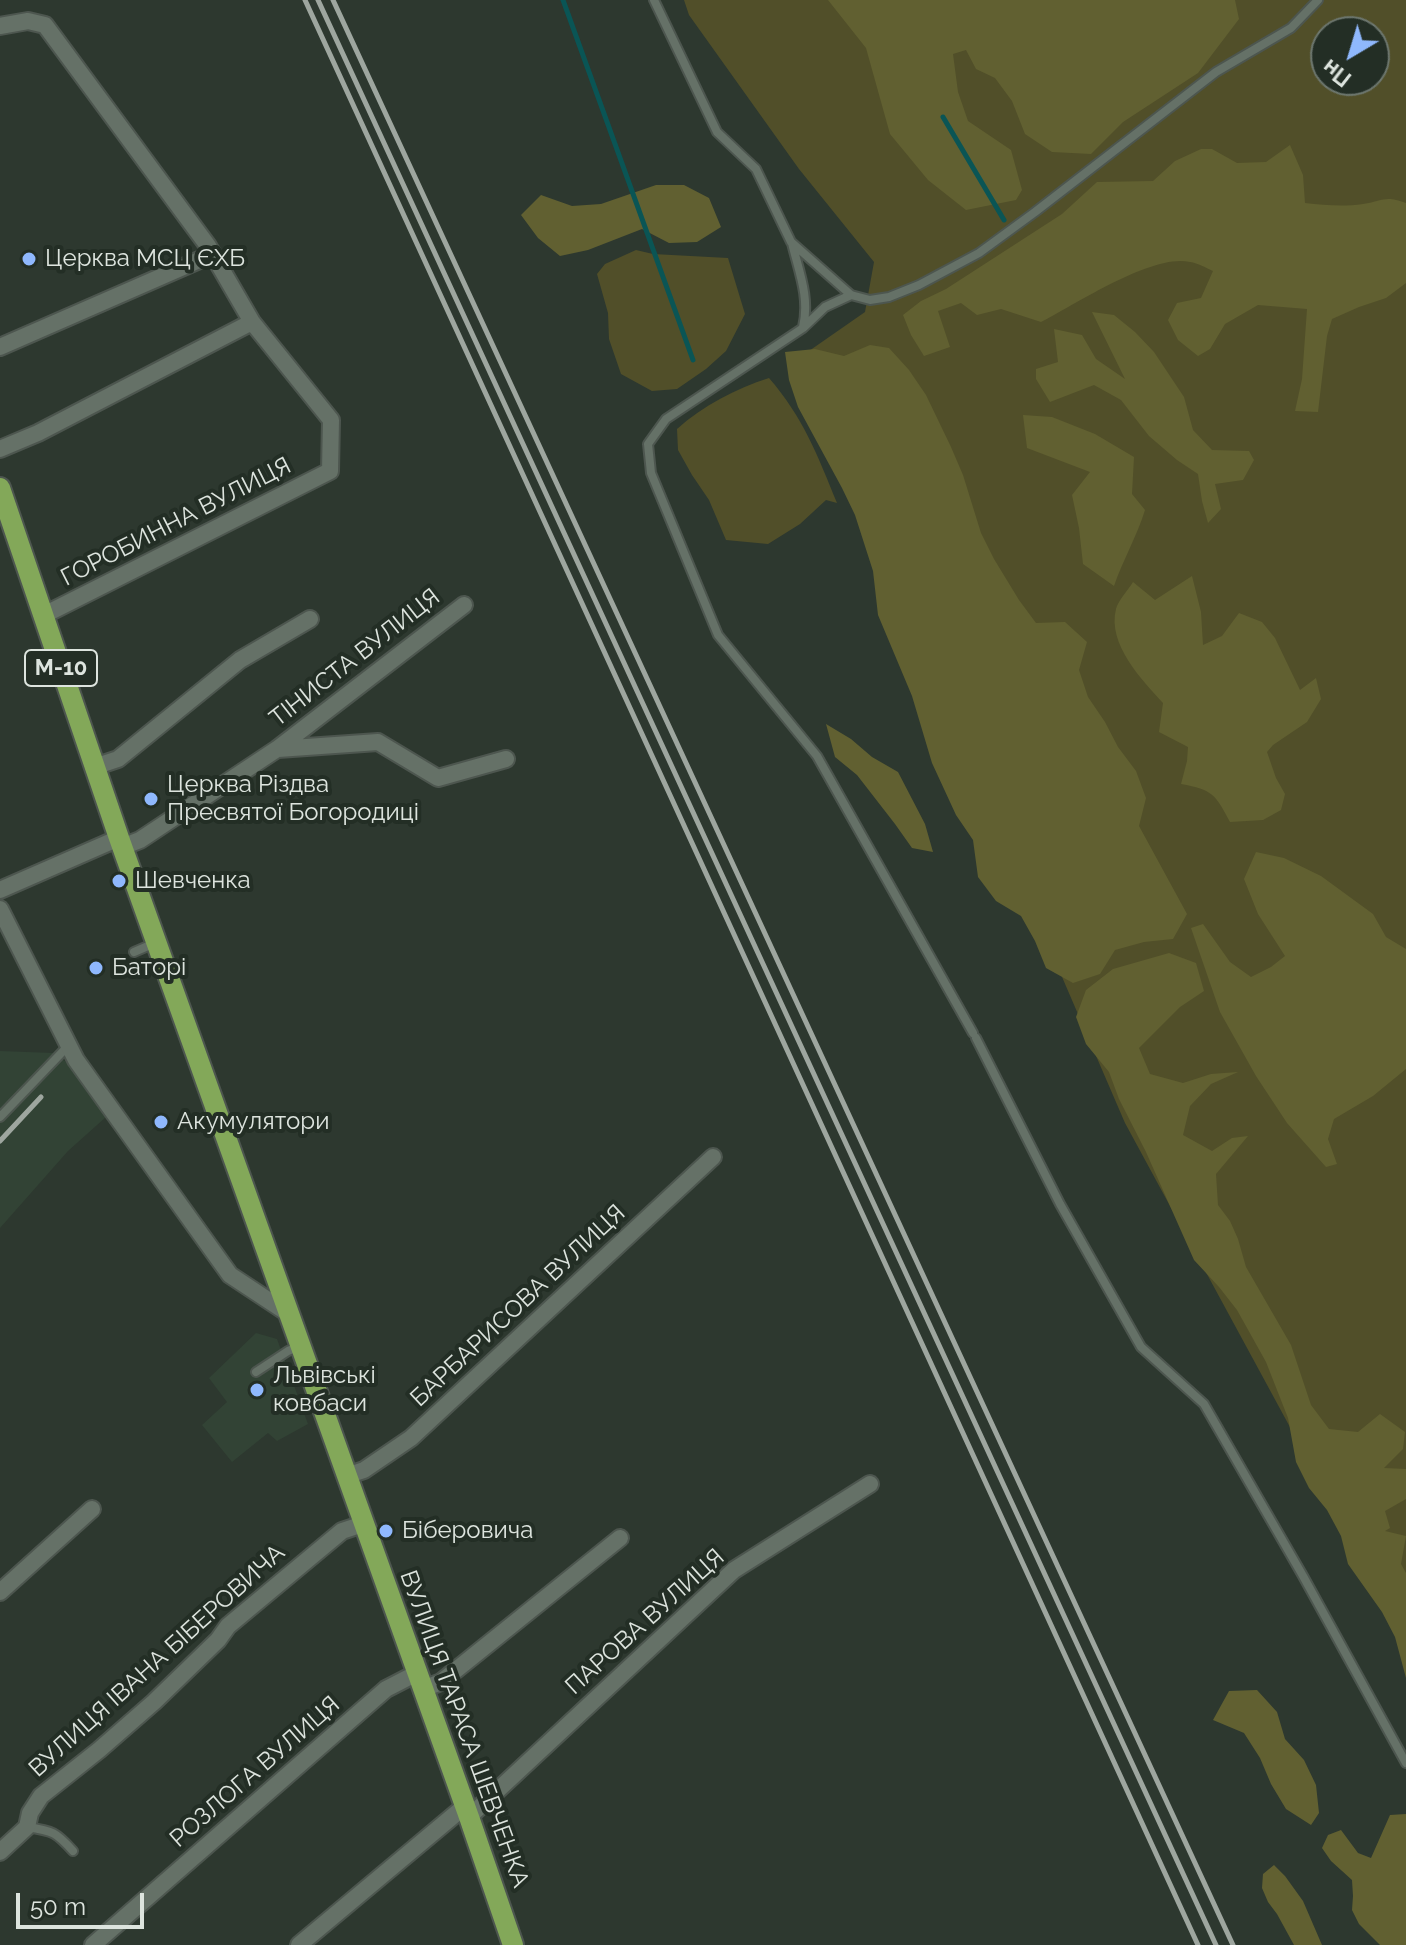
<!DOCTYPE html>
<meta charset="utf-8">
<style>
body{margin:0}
#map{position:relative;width:1406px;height:1945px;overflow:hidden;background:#2d382f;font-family:Raleway,sans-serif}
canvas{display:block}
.north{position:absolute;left:1310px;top:16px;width:80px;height:80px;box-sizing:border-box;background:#232e25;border:2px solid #6d776f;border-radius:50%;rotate:218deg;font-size:22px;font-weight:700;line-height:32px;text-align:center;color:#dde4de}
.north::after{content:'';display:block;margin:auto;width:28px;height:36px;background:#8fb8fd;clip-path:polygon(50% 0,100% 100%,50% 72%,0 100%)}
.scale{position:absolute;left:16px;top:1893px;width:128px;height:36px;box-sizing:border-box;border:4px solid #dde4de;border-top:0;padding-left:10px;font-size:24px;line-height:28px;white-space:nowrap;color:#dde4de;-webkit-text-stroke:6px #232e25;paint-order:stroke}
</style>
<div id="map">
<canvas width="1406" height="1945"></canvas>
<div class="north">Пн</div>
<div class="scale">50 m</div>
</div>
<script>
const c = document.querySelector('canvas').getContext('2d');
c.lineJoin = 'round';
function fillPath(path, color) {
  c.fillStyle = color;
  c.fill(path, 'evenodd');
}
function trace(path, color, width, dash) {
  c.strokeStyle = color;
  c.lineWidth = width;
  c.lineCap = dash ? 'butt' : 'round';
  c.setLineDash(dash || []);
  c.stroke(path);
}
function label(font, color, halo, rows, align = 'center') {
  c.font = font + ' Raleway,sans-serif';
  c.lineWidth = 8;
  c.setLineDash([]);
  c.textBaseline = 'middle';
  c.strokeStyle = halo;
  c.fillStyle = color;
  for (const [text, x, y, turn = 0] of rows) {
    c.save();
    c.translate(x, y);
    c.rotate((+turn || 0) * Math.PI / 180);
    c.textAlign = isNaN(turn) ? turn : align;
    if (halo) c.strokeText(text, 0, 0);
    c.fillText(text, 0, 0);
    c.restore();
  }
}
fillPath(new Path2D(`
 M0 1051 53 1053 77 1069 106 1117 68 1151 0 1228Z
 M256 1333 277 1339 308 1424 277 1441 268 1433 232 1462 202 1425 227 1402 209 1378Z`), '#324335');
fillPath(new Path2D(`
 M684 0H1406V1641L1125 1123 796 360 865 312 874 262 799 169 689 15ZM1326 32H1374V80H1326Z
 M636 250 653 254 728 258 745 314 726 351 706 369 677 389 652 391 621 374 609 339 608 313 597 274 605 264Z
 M769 378C803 417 818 456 837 503L826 500 800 524 768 544 726 540 709 500 692 475 678 450 677 429C704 405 735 389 769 378Z`), '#514f29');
fillPath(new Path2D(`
 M828 0H1235L1239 19 1198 73 1123 122 1091 154 1052 152 1025 134 1012 101 995 78 976 69 966 50 953 54 958 92 968 121 1011 150 1022 190 1016 200 966 210 928 180 890 134 866 48Z
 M1290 145 1303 175 1305 203C1324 205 1343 207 1363 204 1383 201 1385 195 1406 203V283L1386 298 1359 307 1332 319 1327 336 1318 412 1295 411 1302 379 1307 309 1258 305 1225 324 1210 349 1198 356 1178 340 1168 320 1177 303 1201 298 1213 271C1206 268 1198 263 1190 262 1153 253 1076 304 1041 322L1001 309 977 315 961 303 938 311 950 347 924 356 911 335 903 315 921 301 946 289 1062 214 1097 182 1153 181 1175 161 1201 149H1212L1237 163 1266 162Z
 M656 185H684L709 198 721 227 697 242 669 243 642 229 588 250 560 256 538 238 521 215 541 195 572 206 601 204Z
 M1092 312 1114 315 1135 332 1154 352 1184 397 1193 430 1212 450 1249 451 1254 460 1243 480 1215 484 1221 509 1208 523 1202 501 1198 474 1177 460 1149 436 1121 400 1094 385 1050 402 1036 379V369L1058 362 1054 329 1082 335 1096 359 1125 379Z
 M870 345 889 348 909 370 926 395 951 447 963 475 981 533 994 559 1019 600 1036 623 1065 622 1087 642 1079 670 1088 697 1105 722 1118 747 1136 771 1146 798 1139 826 1187 914 1173 939 1144 942 1115 950 1100 974 1073 983 1046 968 1035 941 1021 916 996 901 978 877 973 840 956 815 932 763 912 696 878 615 873 571 855 515 842 488 798 407 789 380 785 352 815 349 844 356Z
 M1023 415 1052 417 1095 434 1134 457 1132 494 1145 510C1137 536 1123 560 1114 586L1083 564 1079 528 1072 495 1090 472 1027 448Z
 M1192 576 1201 612 1203 645 1222 636 1239 613 1262 622 1275 638 1300 690 1316 678 1321 699 1307 722 1273 745 1267 752 1276 778 1285 794 1281 810 1263 820 1230 822C1215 794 1213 790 1181 784L1187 761 1188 747 1159 732 1163 703C1142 680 1107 644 1116 609 1118 601 1128 590 1133 582L1155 600Z
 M826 724 851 739 872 757 898 772 925 824 933 852 912 848 895 824 857 775 835 757Z
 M1256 852 1284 858 1321 876 1373 914 1386 937 1406 949V1069L1373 1096 1334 1119 1328 1139 1337 1164 1326 1167 1287 1123 1256 1076 1220 1012 1191 928 1203 924 1230 962 1251 977 1271 967 1285 956 1258 914 1244 879Z
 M1169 953 1196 963 1204 991 1180 1007 1139 1048 1150 1074 1183 1083 1211 1074 1238 1072 1211 1084 1190 1106 1183 1135 1212 1151 1232 1138 1248 1136 1216 1174 1218 1205 1230 1221 1238 1239 1246 1267 1291 1345 1311 1405 1329 1429 1358 1432 1380 1414 1405 1432 1403 1449 1384 1468 1406 1469V1499L1385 1511 1390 1528 1385 1531 1406 1536 1401 1564 1406 1573V1678L1395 1637 1382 1612 1348 1564 1341 1536 1327 1510 1309 1488 1296 1462 1288 1418 1266 1362 1237 1310 1219 1287 1194 1260 1146 1152 1119 1099 1109 1072 1086 1044 1076 1017 1086 990 1113 969Z
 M1257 1690 1277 1712 1285 1739 1304 1760 1316 1785 1319 1813 1311 1825 1286 1809 1271 1784 1260 1758 1244 1733 1213 1720 1229 1691Z
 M1406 1814V1945H1380L1359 1924 1352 1910 1353 1896 1352 1880 1331 1861 1322 1848 1328 1835 1341 1830 1358 1853 1371 1858 1390 1815Z
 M1274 1865 1285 1876 1303 1901 1322 1945H1294L1277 1914 1268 1902 1262 1888 1263 1874Z`), '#616031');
trace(new Path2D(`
 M563 0 693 360
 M943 117 1004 220`), '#0a5555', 5);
const lane = new Path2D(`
 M654 0 717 132 756 169 791 242 851 295 870 300 889 297 919 285 979 253 1035 212 1216 72 1291 28 1318 0
 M792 243C799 272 810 298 803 327
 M851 295 825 307 803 328 666 419 648 444 651 473 718 635 817 756 973 1033
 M134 952 155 943
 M976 1038 1060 1204 1141 1347 1204 1404 1303 1576 1406 1763
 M0 1117 69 1045
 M256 1372 288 1351 300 1346
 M27 1827C53 1831 56 1832 73 1851`);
const street = new Path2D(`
 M0 26 28 21 45 25 208 246 252 322 331 420 330 471 44 615
 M0 347 213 254
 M0 449 38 433 252 322
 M278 749 378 742 438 778 506 759
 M94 767 118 759 240 660 310 619
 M122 847 140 840 277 749 464 605
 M0 890 119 838
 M0 909 76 1060 230 1275 289 1314
 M346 1476 364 1470 411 1438 713 1157
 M0 1592 92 1509
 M423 1689 441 1682 620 1538
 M469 1817 734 1570 870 1484
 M0 1852 27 1827 30 1813 41 1796 99 1750 154 1702 218 1640 228 1626 342 1531 363 1524
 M93 1945 386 1689 417 1673
 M299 1945 465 1806`);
const primary = new Path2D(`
 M0 488 119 838 469 1817 513 1945`);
trace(lane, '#4d564f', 12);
trace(street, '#4d564f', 20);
trace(primary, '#4d564f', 24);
trace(lane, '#657167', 8);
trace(street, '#657167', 16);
trace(primary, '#83a859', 20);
trace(new Path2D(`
 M305 0 1198 1945
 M318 0 1216 1945
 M333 0 1233 1945
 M0 1141 41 1097`), '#9ea69f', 5);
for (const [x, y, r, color] of [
 [29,259,8,"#8fb8fd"],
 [151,799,8,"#8fb8fd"],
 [119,881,8,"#8fb8fd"],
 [96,968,8,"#8fb8fd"],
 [161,1122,8,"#8fb8fd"],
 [257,1390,8,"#8fb8fd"],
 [386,1531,8,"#8fb8fd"]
]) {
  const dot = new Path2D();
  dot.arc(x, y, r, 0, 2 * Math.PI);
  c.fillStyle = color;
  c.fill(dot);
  trace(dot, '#232e25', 3);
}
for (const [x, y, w] of [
 [61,668,72]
]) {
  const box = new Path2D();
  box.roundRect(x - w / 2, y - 18, w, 36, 6);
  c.fillStyle = '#232e25';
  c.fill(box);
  trace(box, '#dde4de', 2);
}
label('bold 22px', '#dde4de', null, [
 ["М-10",61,668]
]);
label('24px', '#dde4de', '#232e25', [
 ["Церква МСЦ ЄХБ",45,259],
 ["Церква Різдва",167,785],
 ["Пресвятої Богородиці",167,813],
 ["Шевченка",135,881],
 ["Баторі",112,968],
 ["Акумулятори",177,1122],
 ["Львівські",273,1376],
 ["ковбаси",273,1404],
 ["Біберовича",402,1531]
], 'left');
label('24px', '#dde4de', '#232e25', [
 ["ГОРОБИННА ВУЛИЦЯ",176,522,-27],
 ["ТІНИСТА ВУЛИЦЯ",355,658,-38],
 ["БАРБАРИСОВА ВУЛИЦЯ",518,1306,-43],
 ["ПАРОВА ВУЛИЦЯ",645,1622,-42],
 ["ВУЛИЦЯ ІВАНА БІБЕРОВИЧА",157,1661,-42],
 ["ВУЛИЦЯ ТАРАСА ШЕВЧЕНКА",464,1729,70],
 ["РОЗЛОГА ВУЛИЦЯ",255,1772,-41]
]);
</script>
